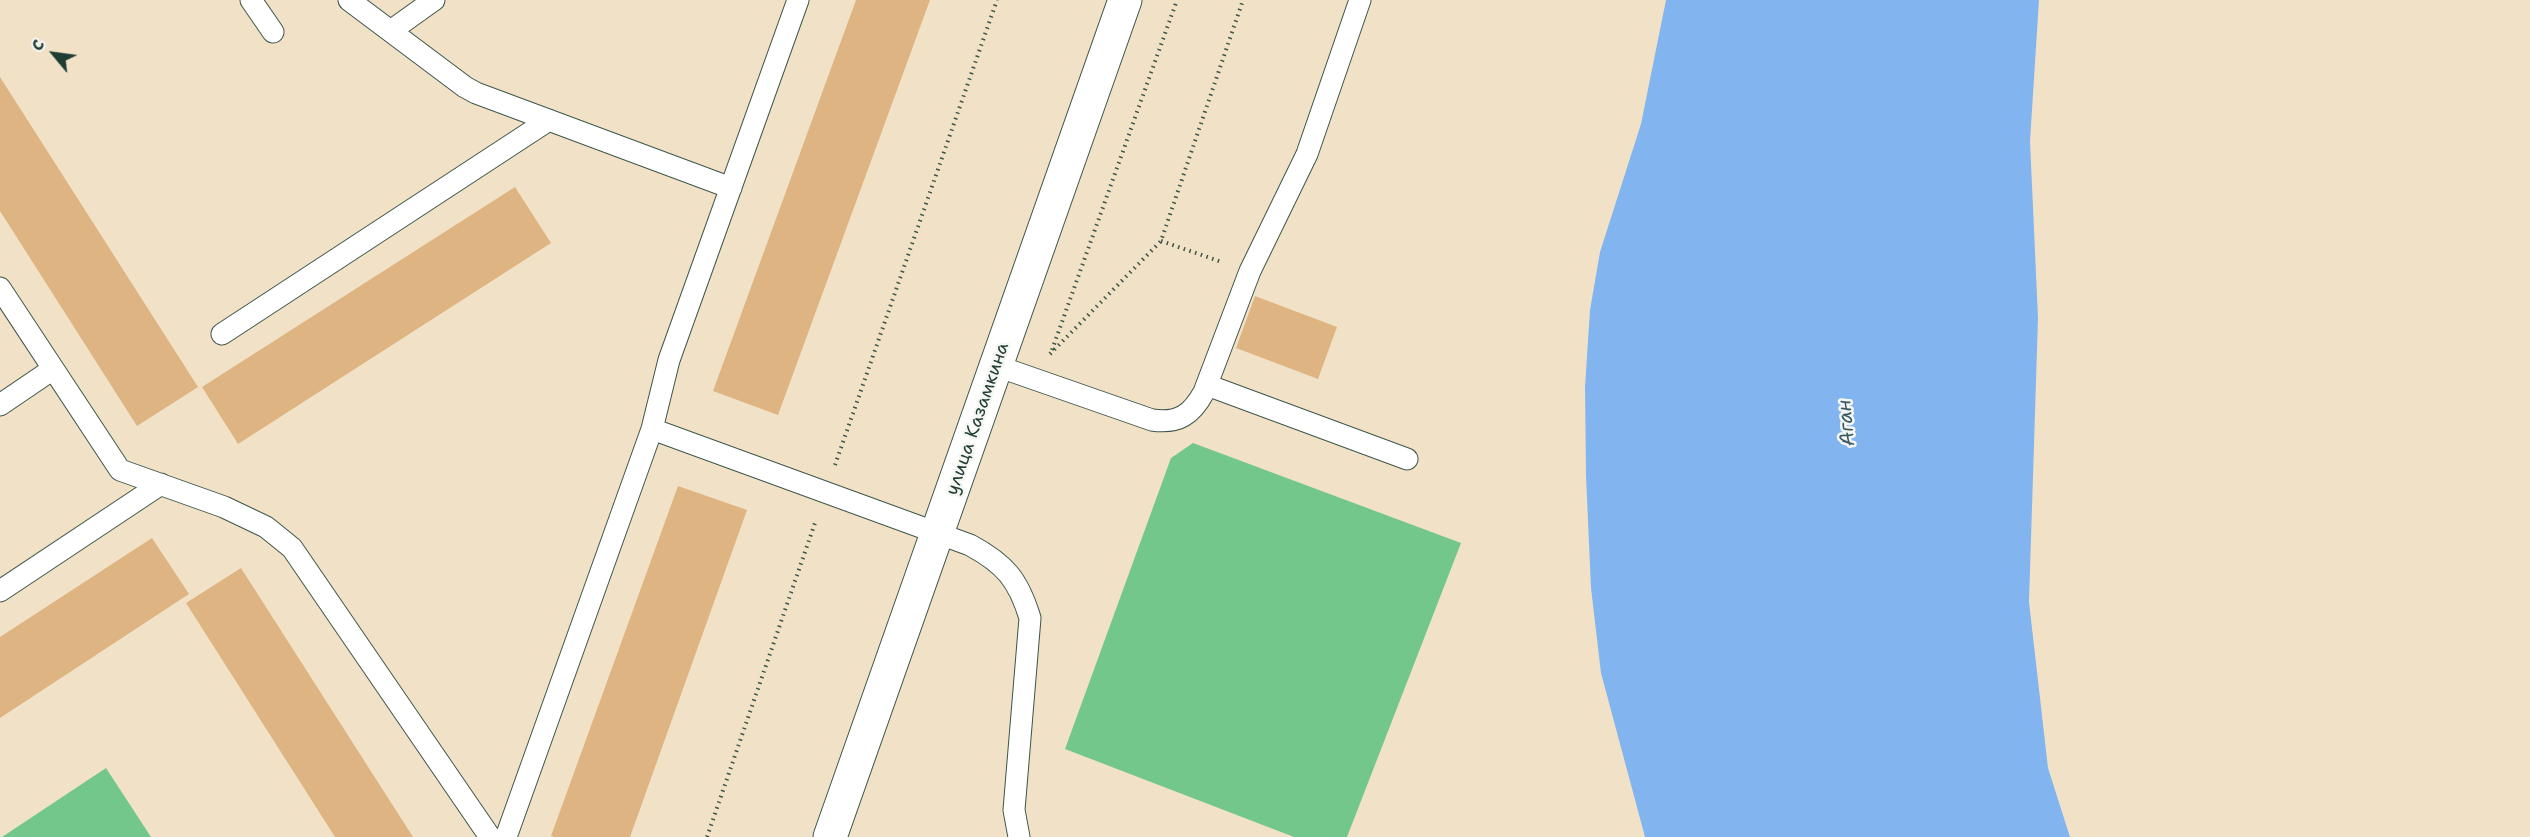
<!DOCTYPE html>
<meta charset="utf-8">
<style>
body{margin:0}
#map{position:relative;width:2530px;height:837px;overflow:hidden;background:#f1e2c7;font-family:"Shantell Sans",sans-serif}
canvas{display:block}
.north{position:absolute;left:24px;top:24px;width:60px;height:60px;-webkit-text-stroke:4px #f6f6f2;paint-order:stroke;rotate:299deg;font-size:16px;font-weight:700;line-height:24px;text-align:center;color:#1f3d34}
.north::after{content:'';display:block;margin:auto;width:21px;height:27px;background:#1f3d34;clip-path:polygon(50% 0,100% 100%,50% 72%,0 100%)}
</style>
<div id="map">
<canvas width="2530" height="837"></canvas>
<div class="north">С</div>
</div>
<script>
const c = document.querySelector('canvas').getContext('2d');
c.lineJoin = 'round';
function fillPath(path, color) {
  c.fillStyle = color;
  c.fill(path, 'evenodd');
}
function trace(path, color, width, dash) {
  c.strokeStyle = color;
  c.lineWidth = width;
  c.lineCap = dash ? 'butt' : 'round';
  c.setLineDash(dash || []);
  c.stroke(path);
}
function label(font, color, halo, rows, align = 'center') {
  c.font = font + ' "Shantell Sans",sans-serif';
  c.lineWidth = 5;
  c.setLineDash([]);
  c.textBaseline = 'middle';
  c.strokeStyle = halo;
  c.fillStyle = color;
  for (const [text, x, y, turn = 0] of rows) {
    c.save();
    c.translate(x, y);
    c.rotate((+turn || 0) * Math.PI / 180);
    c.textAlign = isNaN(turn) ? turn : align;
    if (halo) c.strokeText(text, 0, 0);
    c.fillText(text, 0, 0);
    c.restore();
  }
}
fillPath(new Path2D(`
 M1193 443 1461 543 1347 837H1294L1065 749 1171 458Z
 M106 768 151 837H2Z`), '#74c78a');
fillPath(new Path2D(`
 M1666 0H2039L2030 141 2038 318 2029 602 2048 768 2070 837H1645L1601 673 1591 588 1586 476 1585 387 1590 310 1600 252 1641 124Z`), '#82b5ef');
fillPath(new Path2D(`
 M856 0H930L778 415 713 391Z
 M0 77 198 387 137 426 0 211Z
 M515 187 551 243 238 444 202 387Z
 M1255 296 1337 327 1318 379 1236 348Z
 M678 486 747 510 630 837H554L551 836Z
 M152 538 189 594 0 718V637Z
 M241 568 413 837H335L186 603Z`), '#dfb483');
const lane = new Path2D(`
 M251 0 273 32
 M349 0 465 87 476 93 731 188
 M392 30 434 0
 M0 288 120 470 224 507 266 527 292 548 490 837
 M222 334 549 120
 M997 366 1152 420C1179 424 1192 414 1204 392L1250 271 1307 154 1360 0
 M1207 385 1407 459
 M0 405 53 369
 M652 429 970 545C1005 564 1018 579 1030 618L1014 810 1019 837
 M0 591 161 484
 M506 837 652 429 669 360 798 0`);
const secondary = new Path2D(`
 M830 837 1125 0`);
trace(lane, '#3e564a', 23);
trace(secondary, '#3e564a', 35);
trace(new Path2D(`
 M1161 241 1222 262
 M1052 350 1177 0
 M1050 354 1161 241 1243 0
 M835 465 997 0
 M707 837 816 520`), '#3e564a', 4, [1.5, 4.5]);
trace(lane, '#fff', 21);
trace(secondary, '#fff', 33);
label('18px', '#1f3d34', '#f6f6f2', [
 ["улица Казамкина",978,419,-71]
]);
label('italic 20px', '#385b63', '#f6f6f2', [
 ["Аган",1847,423,-95]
]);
</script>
